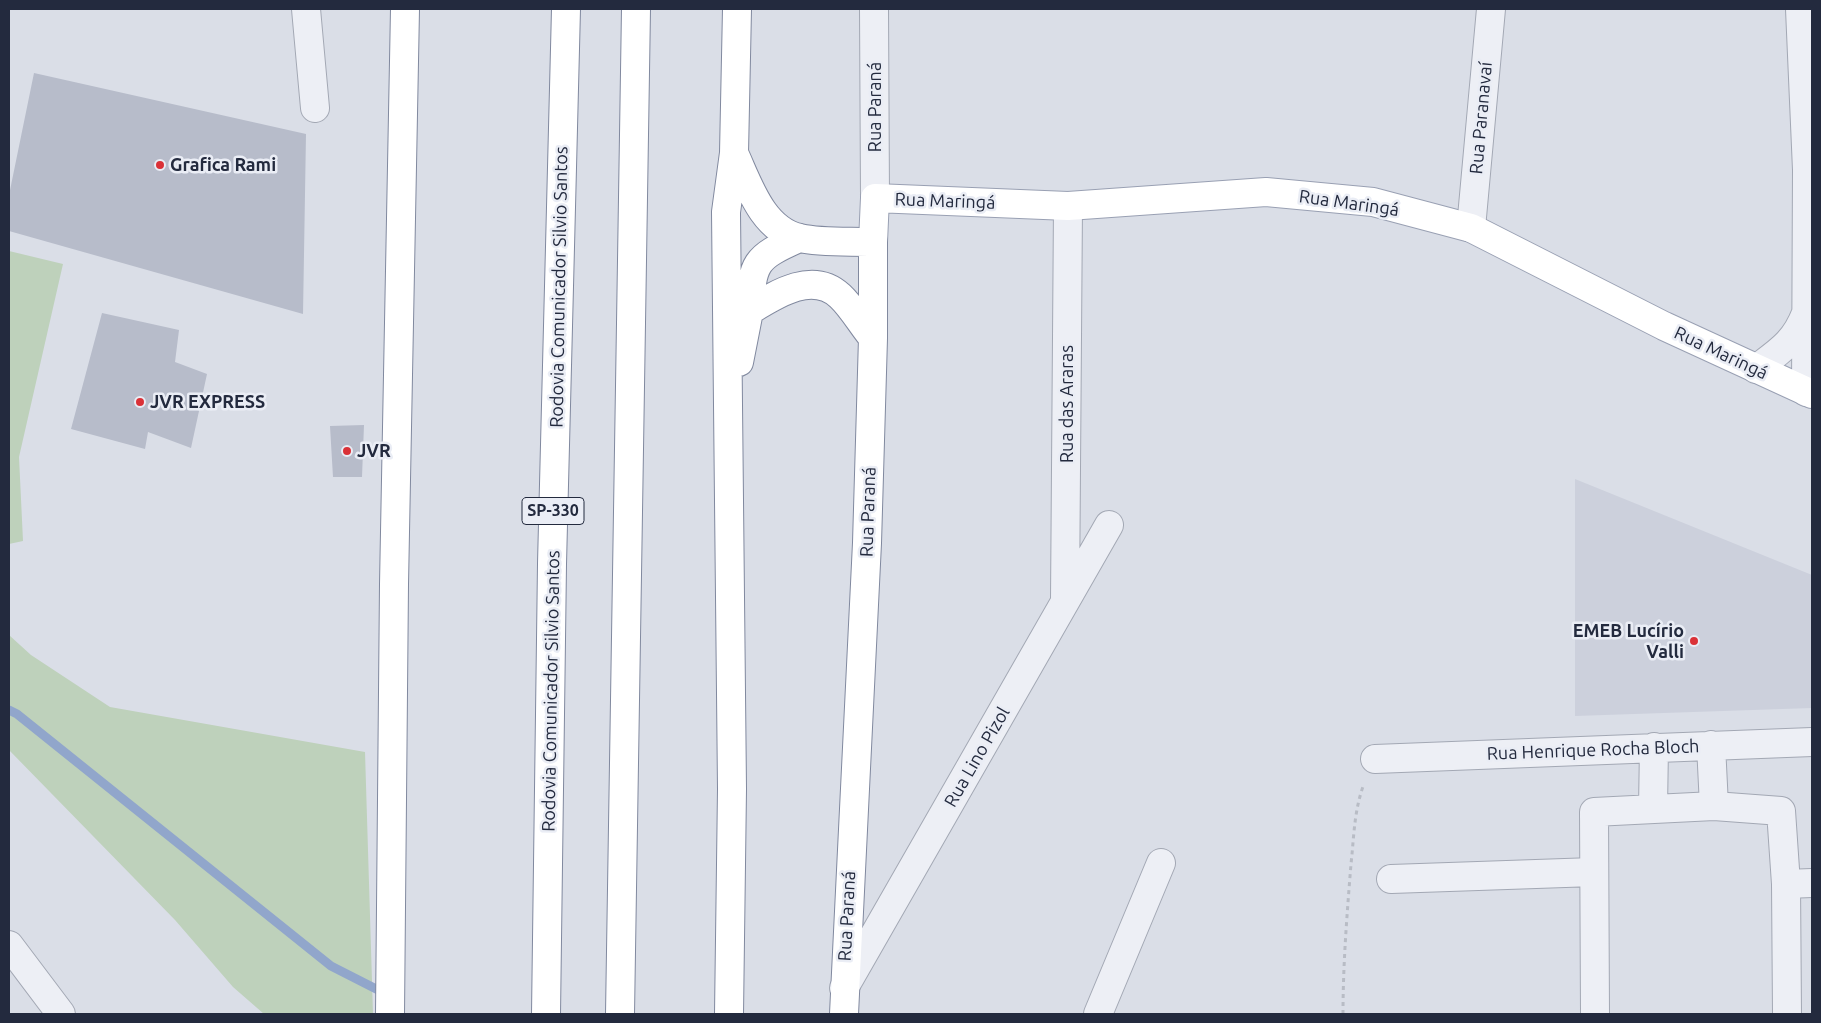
<!DOCTYPE html>
<meta charset="utf-8">
<style>
body{margin:0}
#map{position:relative;width:1821px;height:1023px;overflow:hidden;background:#dadee7;font-family:Ubuntu,sans-serif}
canvas{display:block}
.frame{position:absolute;inset:0;border:10px solid #232a3e;pointer-events:none}
</style>
<div id="map">
<canvas width="1821" height="1023"></canvas>
<div class="frame"></div>
</div>
<script>
const c = document.querySelector('canvas').getContext('2d');
c.lineJoin = 'round';
function fillPath(path, color) {
  c.fillStyle = color;
  c.fill(path, 'evenodd');
}
function trace(path, color, width, dash) {
  c.strokeStyle = color;
  c.lineWidth = width;
  c.lineCap = dash ? 'butt' : 'round';
  c.setLineDash(dash || []);
  c.stroke(path);
}
function label(font, color, halo, rows, align = 'center') {
  c.font = font + ' Ubuntu,sans-serif';
  c.lineWidth = 5;
  c.setLineDash([]);
  c.textBaseline = 'middle';
  c.strokeStyle = halo;
  c.fillStyle = color;
  for (const [text, x, y, turn = 0] of rows) {
    c.save();
    c.translate(x, y);
    c.rotate((+turn || 0) * Math.PI / 180);
    c.textAlign = isNaN(turn) ? turn : align;
    if (halo) c.strokeText(text, 0, 0);
    c.fillText(text, 0, 0);
    c.restore();
  }
}
fillPath(new Path2D(`
 M1575 479 1812 575V708L1575 716Z`), '#ccd0dc');
fillPath(new Path2D(`
 M9 251 63 264 19 457 23 541 9 544Z
 M9 635 31 655 110 707 365 752 373 1014H264L233 987 175 920 9 750Z`), '#bed1bb');
trace(new Path2D(`
 M9 710 17 714 331 966 386 994`), '#91a6cb', 9);
fillPath(new Path2D(`
 M34 73 306 134 303 314 9 231V195Z
 M102 313 179 330 175 362 207 374 191 448 148 432 145 449 71 429Z
 M364 425 362 477H333L330 426Z`), '#b7bcca');
const minor = new Path2D(`
 M306 9 315 108
 M874 9 875 198
 M1800 9 1807 170 1806 392
 M1471 228 1491 9
 M1756 369C1780 351 1795 342 1806 313
 M1065 599 1068 206
 M1711 745 1714 806
 M1375 759 1812 742
 M1653 808 1654 747
 M1391 879 1594 872
 M1786 884 1812 883
 M9 945 61 1014
 M844 988 1109 525
 M1098 1014 1161 863
 M1595 1014 1594 812 1714 806 1781 811 1786 884 1787 1014`);
const major = new Path2D(`
 M873 242 875 198 1068 206 1266 192 1373 202 1471 228 1664 326 1812 394`);
const highway = new Path2D(`
 M734 153C748 183 762 230 800 238 821 243 850 241 873 242V338L867 543 844 1014
 M749 311C753 262 754 258 799 238
 M739 362 749 311C775 295 812 270 840 296 852 307 862 325 873 338
 M390 1014 394 584 405 9
 M546 1014 552 564 566 9
 M620 1014 636 9
 M729 1014 732 789 726 212 734 153 737 9`);
trace(minor, '#a3a8b4', 30);
trace(major, '#99a0b3', 30);
trace(highway, '#81899f', 30);
trace(new Path2D(`
 M1343 1014C1343 964 1347 914 1351 864 1354 837 1354 810 1364 784`), '#b8bcc5', 3, [4, 4]);
trace(minor, '#edeff5', 28);
trace(major, '#fff', 28);
trace(highway, '#fff', 28);
for (const [x, y, r, color] of [
 [160,165,5,"#da3137"],
 [140,402,5,"#da3137"],
 [347,451,5,"#da3137"],
 [1694,641,5,"#da3137"]
]) {
  const dot = new Path2D();
  dot.arc(x, y, r, 0, 2 * Math.PI);
  c.fillStyle = color;
  c.fill(dot);
  trace(dot, '#eaedf5', 2);
}
for (const [x, y, w] of [
 [553,511,62]
]) {
  const box = new Path2D();
  box.roundRect(x - w / 2, y - 13.5, w, 27, 4);
  c.fillStyle = '#eaedf5';
  c.fill(box);
  trace(box, '#232a3e', 1);
}
label('bold 16px', '#232a3e', null, [
 ["SP-330",553,511]
]);
label('18px', '#232a3e', '#eaedf5', [
 ["Rua Paraná",875,107,-90],
 ["Rua Paranavaí",1481,118,-85],
 ["Rua Maringá",945,201,2],
 ["Rua Maringá",1349,203,8],
 ["Rodovia Comunicador Silvio Santos",559,287,-89],
 ["Rua Maringá",1721,353,25],
 ["Rua das Araras",1067,404,-90],
 ["Rua Paraná",868,512,-88],
 ["Rodovia Comunicador Silvio Santos",551,691,-89],
 ["Rua Henrique Rocha Bloch",1593,750,-2],
 ["Rua Lino Pizol",977,757,-60],
 ["Rua Paraná",847,916,-87]
]);
label('bold 18px', '#232a3e', '#eaedf5', [
 ["Grafica Rami",170,165],
 ["JVR EXPRESS",150,402],
 ["JVR",357,451],
 ["EMEB Lucírio",1684,631,"right"],
 ["Valli",1684,652,"right"]
], 'left');
</script>
